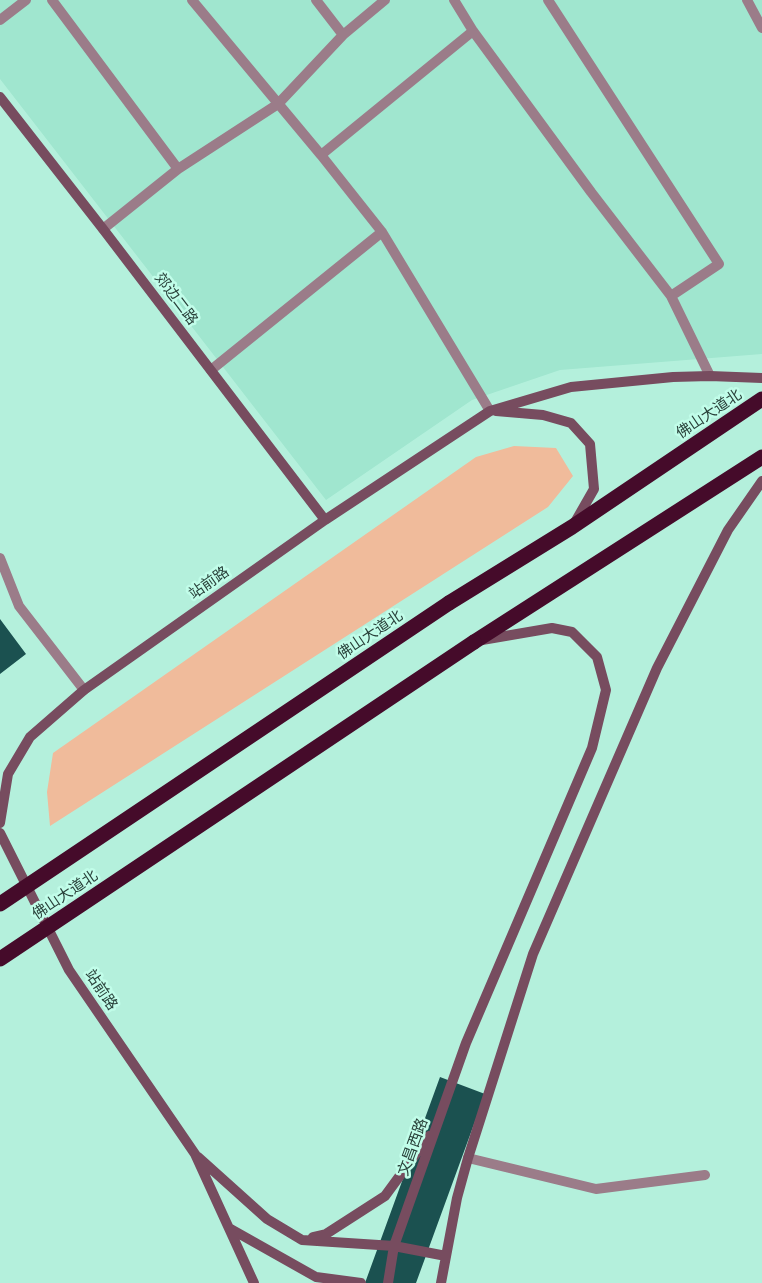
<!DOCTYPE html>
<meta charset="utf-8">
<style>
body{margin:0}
canvas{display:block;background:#b4f0dc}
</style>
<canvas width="762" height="1283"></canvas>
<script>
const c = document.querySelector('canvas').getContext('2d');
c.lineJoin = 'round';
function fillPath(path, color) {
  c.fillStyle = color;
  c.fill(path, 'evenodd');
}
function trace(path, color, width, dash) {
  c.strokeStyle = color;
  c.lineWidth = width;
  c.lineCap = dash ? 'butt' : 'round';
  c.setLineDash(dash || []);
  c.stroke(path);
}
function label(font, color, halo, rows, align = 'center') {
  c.font = font + ' Quicksand,"Noto Sans SC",sans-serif';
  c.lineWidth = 5;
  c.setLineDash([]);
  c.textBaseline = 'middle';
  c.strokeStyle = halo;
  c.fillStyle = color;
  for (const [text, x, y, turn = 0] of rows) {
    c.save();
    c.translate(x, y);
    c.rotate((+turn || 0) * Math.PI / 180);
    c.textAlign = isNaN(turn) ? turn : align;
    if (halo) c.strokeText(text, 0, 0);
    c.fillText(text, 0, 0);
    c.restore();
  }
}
fillPath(new Path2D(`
 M0 0H762V354L560 370 472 400 326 500 0 79Z`), '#a0e6cf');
fillPath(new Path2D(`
 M514 446 556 448 573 476 548 507 50 826 47 792 53 753 476 457Z`), '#f0bb9b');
fillPath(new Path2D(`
 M0 619 26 654 0 674Z
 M440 1077 485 1094 416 1283H365Z`), '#1b5150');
trace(new Path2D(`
 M52 0 178 169
 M192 0 321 155 382 232 490 411
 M316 0 343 35
 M454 0 473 31 591 192 671 296 710 376
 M548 0 719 264 671 296
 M747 0 762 28
 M0 20 26 0
 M321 155 473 31
 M103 229 178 169 278 104 343 35 385 0
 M211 370 382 232
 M0 558 19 606 84 690
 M468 1158 596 1189 705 1175`), '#9b7c89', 10);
trace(new Path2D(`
 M0 97 103 229 325 520
 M496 411 543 415 571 423 590 444 594 489 574 524
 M0 823 8 774 30 737 84 690 325 520 490 411 571 387 673 377 710 376 762 378
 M0 833 69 970 195 1154 254 1283
 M198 1157 267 1219 302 1240 394 1246 446 1256
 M229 1228 316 1277 361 1283
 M313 1237 326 1234 385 1196 429 1136
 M388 1283 394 1246 466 1043 592 748 606 690 597 657 572 632 552 628 482 640
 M441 1283 457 1198 468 1158 533 954 657 668 728 530 762 481`), '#774c5f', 10);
trace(new Path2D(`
 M449 603 572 527 762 399
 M474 642 762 457`), '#450b2a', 15);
trace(new Path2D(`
 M0 904 449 603
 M0 959 474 642`), '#450b2a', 15);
label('15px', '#29413a', '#c1fde9', [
 ["郊边二路",176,299,53],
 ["佛山大道北",709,414,-34],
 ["站前路",209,583,-35],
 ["佛山大道北",370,635,-34],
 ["佛山大道北",65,895,-34],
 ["站前路",101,990,56],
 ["文昌西路",413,1147,-70]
]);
</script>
